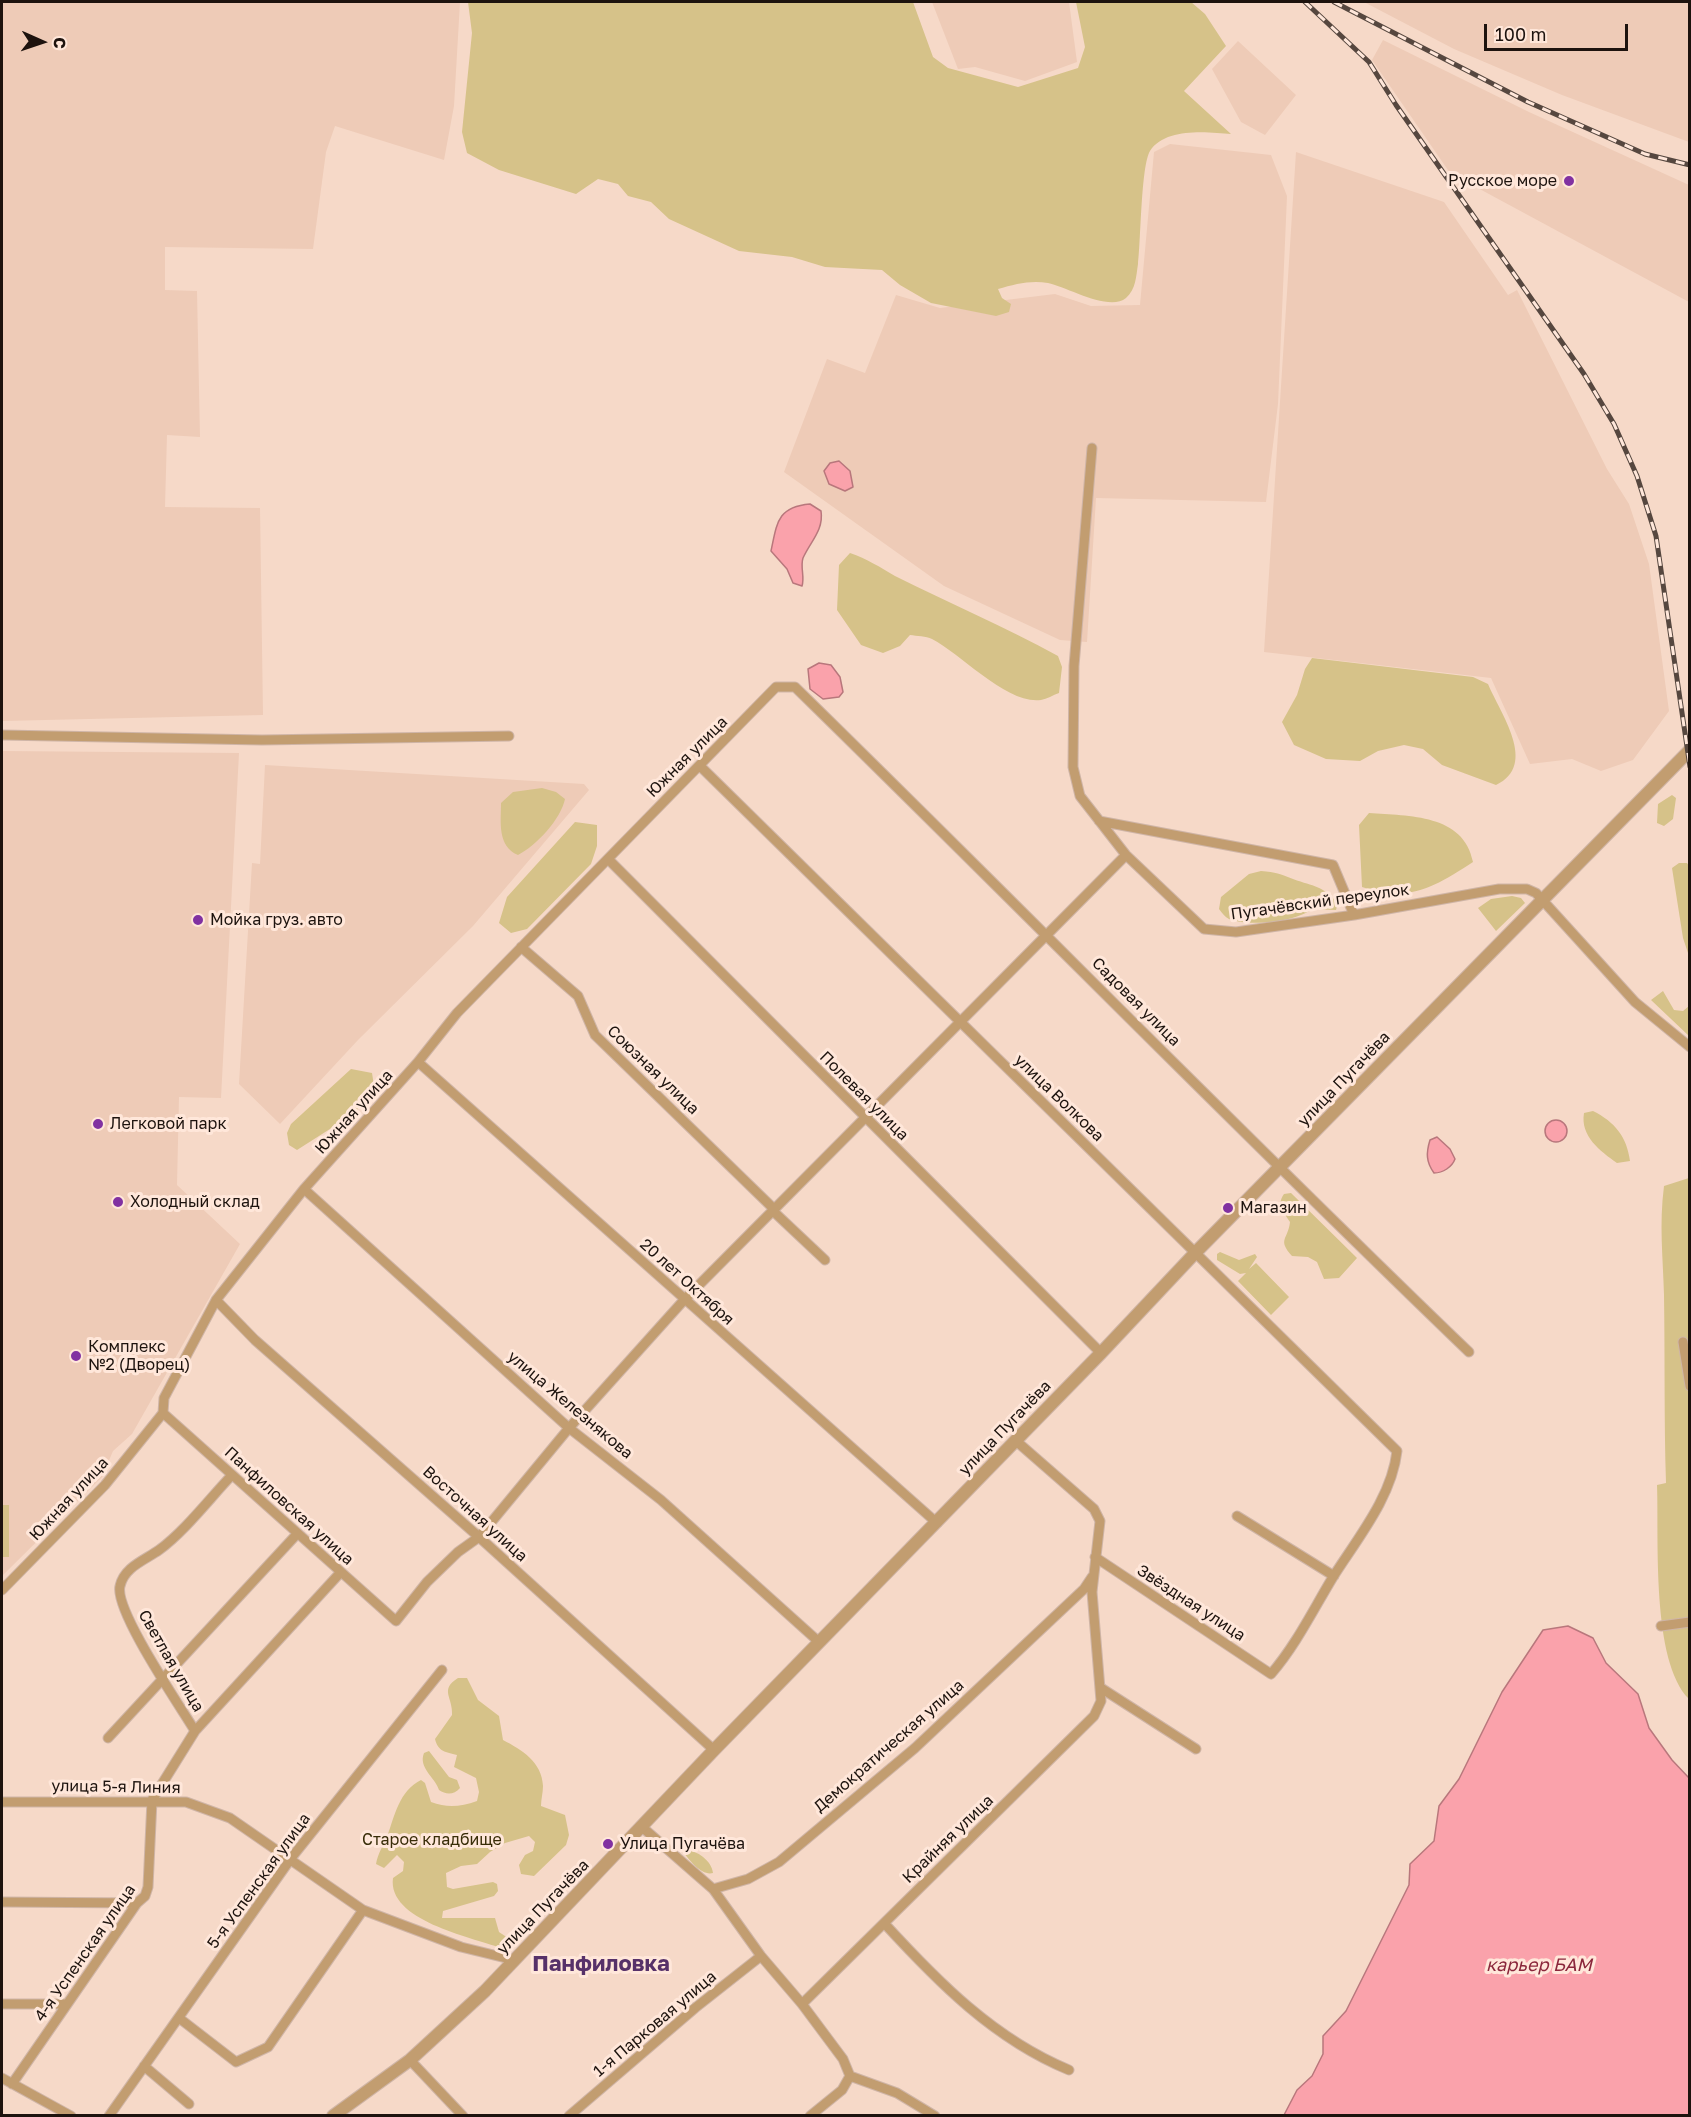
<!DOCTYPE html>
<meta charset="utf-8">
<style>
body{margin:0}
#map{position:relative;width:1691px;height:2117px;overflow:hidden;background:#f6d9c8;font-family:"Golos Text",sans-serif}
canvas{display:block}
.frame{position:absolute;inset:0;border:3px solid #1d130e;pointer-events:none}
.north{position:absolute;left:12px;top:12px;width:60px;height:60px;-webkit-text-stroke:4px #ffe7da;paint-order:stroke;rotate:93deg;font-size:16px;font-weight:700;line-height:24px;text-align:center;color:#1d130e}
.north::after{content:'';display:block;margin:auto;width:21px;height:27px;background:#1d130e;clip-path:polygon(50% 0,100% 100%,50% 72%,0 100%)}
.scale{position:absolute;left:1484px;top:24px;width:144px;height:27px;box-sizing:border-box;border:3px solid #1d130e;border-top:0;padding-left:8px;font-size:18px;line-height:21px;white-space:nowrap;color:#1d130e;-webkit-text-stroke:4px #ffe7da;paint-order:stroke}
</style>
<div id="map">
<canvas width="1691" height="2117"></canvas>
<div class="frame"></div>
<div class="north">С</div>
<div class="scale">100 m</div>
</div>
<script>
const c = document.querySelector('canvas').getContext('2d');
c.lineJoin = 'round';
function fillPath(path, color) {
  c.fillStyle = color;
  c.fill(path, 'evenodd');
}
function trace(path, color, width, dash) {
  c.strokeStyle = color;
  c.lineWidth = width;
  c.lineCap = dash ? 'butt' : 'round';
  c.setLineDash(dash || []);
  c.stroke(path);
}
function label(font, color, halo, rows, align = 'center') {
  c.font = font + ' "Golos Text",sans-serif';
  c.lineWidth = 6;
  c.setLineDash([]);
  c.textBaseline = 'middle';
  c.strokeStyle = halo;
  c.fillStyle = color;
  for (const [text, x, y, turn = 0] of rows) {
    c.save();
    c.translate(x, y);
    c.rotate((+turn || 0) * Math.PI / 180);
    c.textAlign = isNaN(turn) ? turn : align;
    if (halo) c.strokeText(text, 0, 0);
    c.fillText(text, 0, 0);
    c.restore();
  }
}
fillPath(new Path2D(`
 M2 2H460L454 106 444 160 335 126 326 152 313 249 165 247V290L197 291 200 437 167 435 165 507 260 508 263 715 2 721Z
 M932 2H1069L1077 62 1025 81 975 67 958 69Z
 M1364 2H1689V142L1562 95 1454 49Z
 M1383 40 1529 112 1689 185V302L1450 173 1372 60Z
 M1238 41 1296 95 1265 135 1241 122 1212 69Z
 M1170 144 1271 155 1287 196 1278 404 1266 502 1096 498 1087 642 1060 640 944 586 784 472 827 359 865 373 896 295 940 308 1055 294 1091 306 1140 305 1154 152Z
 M1296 152 1444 202 1508 295 1517 290 1607 469 1629 504 1649 564 1669 711 1633 760 1601 771 1572 759 1530 764 1491 678 1264 652Z
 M2 751 239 753 221 1098 179 1097 177 1185 240 1244 132 1434 113 1451 102 1477 2 1576Z
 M265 765 584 784 589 790 473 926 358 1040 280 1124 239 1084 252 863 260 864Z`), '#eecbb7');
fillPath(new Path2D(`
 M468 2H913L933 57 948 68 1018 87 1078 68 1085 47 1076 2H1191L1205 14 1226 46 1184 91 1231 134C1208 132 1165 127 1150 151 1141 166 1141 241 1138 264 1136 277 1136 289 1126 298 1109 312 1067 287 1048 283 1031 280 1015 284 998 289L1002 298 1011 304 1009 312 996 316 931 303 900 285 882 270 825 267 792 257 739 251 669 219 651 202 628 196 618 184 598 179 576 194 499 170 467 153 462 132 472 33Z
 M850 553C867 559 880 567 895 576 949 603 1005 627 1058 656L1062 667 1059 693C1053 695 1047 699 1041 700 1008 705 961 654 932 639 926 636 917 636 910 635L900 646 883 653 861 645 837 610 839 565Z
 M1312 658 1473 677 1488 684C1500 713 1539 765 1496 785L1442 765 1423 749 1404 745 1378 751 1360 761 1326 759 1294 745 1282 722 1297 695 1305 669Z
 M542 788 556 792 565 799C561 819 536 846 518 855 497 846 501 822 501 803L513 792Z
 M1672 795 1676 798 1673 819 1664 826 1657 823 1658 804Z
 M1369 813C1409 816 1464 814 1473 862 1433 888 1410 902 1362 887L1359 825Z
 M575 822 597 825V846L591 864 527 929 511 933 499 923 507 897Z
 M1679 863H1687L1689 866V956L1683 938 1672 868Z
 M1261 871C1276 872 1280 874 1293 879 1315 887 1321 885 1338 903L1336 910 1312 909C1296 922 1249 927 1229 919 1225 917 1222 913 1219 909L1221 897 1249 874Z
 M1512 896 1521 898 1525 903 1496 931 1478 908 1491 899Z
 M1663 991 1674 1010 1683 1011 1689 1006V1036L1651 1000Z
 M351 1069 372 1073 374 1086 355 1113 297 1150 289 1145 287 1133 291 1124Z
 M1593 1111C1615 1122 1627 1137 1630 1161L1617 1163C1600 1151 1580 1136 1584 1113Z
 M1689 1178V1699C1651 1661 1659 1539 1657 1485L1666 1483C1664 1420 1665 1358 1664 1295 1663 1256 1659 1225 1664 1186Z
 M1291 1193 1357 1258 1339 1278 1324 1279 1317 1262 1308 1257 1292 1256C1277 1239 1288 1240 1290 1222 1284 1212 1276 1205 1284 1194Z
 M1220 1252 1239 1260 1255 1254 1257 1257 1249 1269 1256 1263 1289 1297 1271 1315 1238 1281 1246 1273 1240 1274 1217 1260V1254Z
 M2 1505H9V1557H2Z
 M458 1678H467L478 1700 499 1716 503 1740C522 1750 542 1762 543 1786 543 1793 541 1799 541 1806L565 1815 569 1835 566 1845 534 1876 521 1874 519 1865 525 1855 533 1851 535 1842 529 1836 505 1843 490 1852 477 1864 461 1866 446 1873 447 1887 453 1889 493 1882 497 1884 498 1891 494 1896 443 1911 442 1918H495L499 1932 514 1942 510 1948H501C470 1937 387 1920 393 1878L403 1871 404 1862 397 1855 384 1868 376 1864C378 1853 383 1846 387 1837 395 1815 399 1791 421 1780L425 1783 431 1802C447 1808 460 1807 477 1801L479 1792 476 1778 454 1767 457 1755C446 1752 438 1752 435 1739L452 1715C453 1697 439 1690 458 1678Z
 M429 1751 449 1777 457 1780 460 1788C454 1795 446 1795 439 1790 435 1777 418 1768 424 1753Z
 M685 1850C697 1850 712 1861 713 1873 702 1876 691 1862 684 1853Z`), '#d6c289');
const water = new Path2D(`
 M839 461 850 471 853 487 845 491 829 484 824 471 830 463Z
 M810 504 821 511C824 530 810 542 803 558 800 567 805 577 802 586L793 583 787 569 771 551C777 523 777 507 810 504Z
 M819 663 831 665 840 677 843 692 839 697 823 699 810 689 808 669Z
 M1545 1131a11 11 0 1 1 22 0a11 11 0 1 1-22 0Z
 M1437 1137 1450 1149 1455 1159C1452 1167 1443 1173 1434 1173 1426 1162 1426 1153 1430 1140Z
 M1568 1626 1593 1638 1606 1663 1638 1694 1649 1728 1672 1760 1689 1778V2115H1284L1297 2090 1312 2076 1323 2054V2036L1346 2011 1409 1885 1410 1864 1434 1841 1439 1806 1459 1779 1502 1692 1543 1630Z`);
fillPath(water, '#faa2ab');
trace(water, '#b8777c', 1.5);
const minor = new Path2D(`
 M1092 448 1074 666 1073 767 1080 796 1126 855 1204 929 1236 932 1354 915 1499 889H1527L1536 893 1635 1002 1690 1047
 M2 735 262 740 509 736
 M700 766 1397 1451C1392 1497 1357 1539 1333 1577 1313 1610 1296 1645 1271 1674L1095 1557
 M1099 821 1333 865 1354 915
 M608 859 1101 1353
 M521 947 578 996 595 1035 775 1210
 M418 1062 937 1523
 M304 1189 569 1428 661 1500 819 1642
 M773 1211 825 1260
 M216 1300 255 1340 479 1537 714 1750
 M1683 1342 1690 1386
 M163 1413 396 1621 427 1582 458 1552 479 1537 569 1428 684 1300 1126 855
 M1237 1516 1334 1576
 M2 1590 105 1485 163 1413 164 1398 216 1300 304 1189 418 1062 457 1013 776 687H795C1021 908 1241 1133 1469 1352
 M1661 1626 1690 1622
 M1101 1688 1196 1749
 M195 1731C180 1706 114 1610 120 1586 124 1567 145 1560 159 1550 185 1531 210 1498 232 1475
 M108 1738 297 1534
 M2 1802H186L230 1818 363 1910 461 1947 514 1960
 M642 1827 713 1889 761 1956 802 2004 843 2059 850 2076
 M713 1889 748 1879 779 1862 915 1748 1084 1589 1092 1577
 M2 1902 137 1903
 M884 1923C938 1982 994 2039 1069 2070
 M2 2004H67
 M802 2004 1094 1716 1101 1701 1092 1592 1100 1521 1094 1509 1015 1440
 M179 2018 236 2062 268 2047 363 1910
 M410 2060 463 2116
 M144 2066 189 2104
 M850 2076 897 2093 935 2116
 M2 2078 71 2116
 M12 2084 137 1903 145 1896 148 1887 152 1800 195 1731 340 1573
 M109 2116 292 1857 442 1670
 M569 2116 695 2008 761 1956
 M810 2116 842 2090 850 2076`);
const tertiary = new Path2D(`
 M333 2116 410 2060 485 1991 714 1750 1101 1353 1196 1252 1690 750`);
trace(minor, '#cfb5a7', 11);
trace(tertiary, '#cfb5a7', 14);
trace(minor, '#c29d70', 9);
trace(tertiary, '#c29d70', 12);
const rail = new Path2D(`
 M1305 2 1369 62 1396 105 1584 374 1614 424 1637 476 1656 536 1690 767
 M1334 2 1528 102 1645 154 1690 165`);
trace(rail, '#56473f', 5);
trace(rail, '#ffe7da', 3, [9]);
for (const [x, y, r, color] of [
 [1569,181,6,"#8131a1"],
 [198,920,6,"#8131a1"],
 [98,1124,6,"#8131a1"],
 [118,1202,6,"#8131a1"],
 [1228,1208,6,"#8131a1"],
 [76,1356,6,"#8131a1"],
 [608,1844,6,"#8131a1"]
]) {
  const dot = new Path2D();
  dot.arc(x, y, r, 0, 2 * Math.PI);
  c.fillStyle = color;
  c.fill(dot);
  trace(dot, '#ffe7da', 2);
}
label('16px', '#1d130e', '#ffe7da', [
 ["Русское море",1557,181,"right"],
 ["Мойка груз. авто",210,920],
 ["Легковой парк",110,1124],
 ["Холодный склад",130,1202],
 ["Магазин",1240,1208],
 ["Комплекс",88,1347],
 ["№2 (Дворец)",88,1365],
 ["Улица Пугачёва",620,1844]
], 'left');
label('16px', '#1d130e', '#ffe7da', [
 ["Южная улица",687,757,-45],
 ["Пугачёвский переулок",1320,902,-8],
 ["Садовая улица",1136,1002,45],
 ["Союзная улица",653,1070,44],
 ["улица Пугачёва",1344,1079,-46],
 ["Полевая улица",864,1096,45],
 ["улица Волкова",1059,1098,44],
 ["Южная улица",354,1112,-48],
 ["20 лет Октября",687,1282,42],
 ["улица Железнякова",570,1405,40],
 ["улица Пугачёва",1005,1428,-46],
 ["Южная улица",69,1499,-47],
 ["Панфиловская улица",289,1506,42],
 ["Восточная улица",475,1514,42],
 ["Звёздная улица",1191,1603,33],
 ["Светлая улица",171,1661,60],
 ["Демократическая улица",889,1746,-41],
 ["улица 5-я Линия",116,1787,1],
 ["Крайняя улица",948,1839,-44],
 ["5-я Успенская улица",259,1881,-54],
 ["улица Пугачёва",543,1907,-46],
 ["4-я Успенская улица",85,1953,-55],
 ["1-я Парковая улица",655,2024,-40]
]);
label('16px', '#382c07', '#ffe7da', [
 ["Старое кладбище",432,1840]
]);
label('italic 18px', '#8b263b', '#ffe7da', [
 ["карьер БАМ",1539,1965]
]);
label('bold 22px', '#573169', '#ffe7da', [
 ["Панфиловка",601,1964]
]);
</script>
